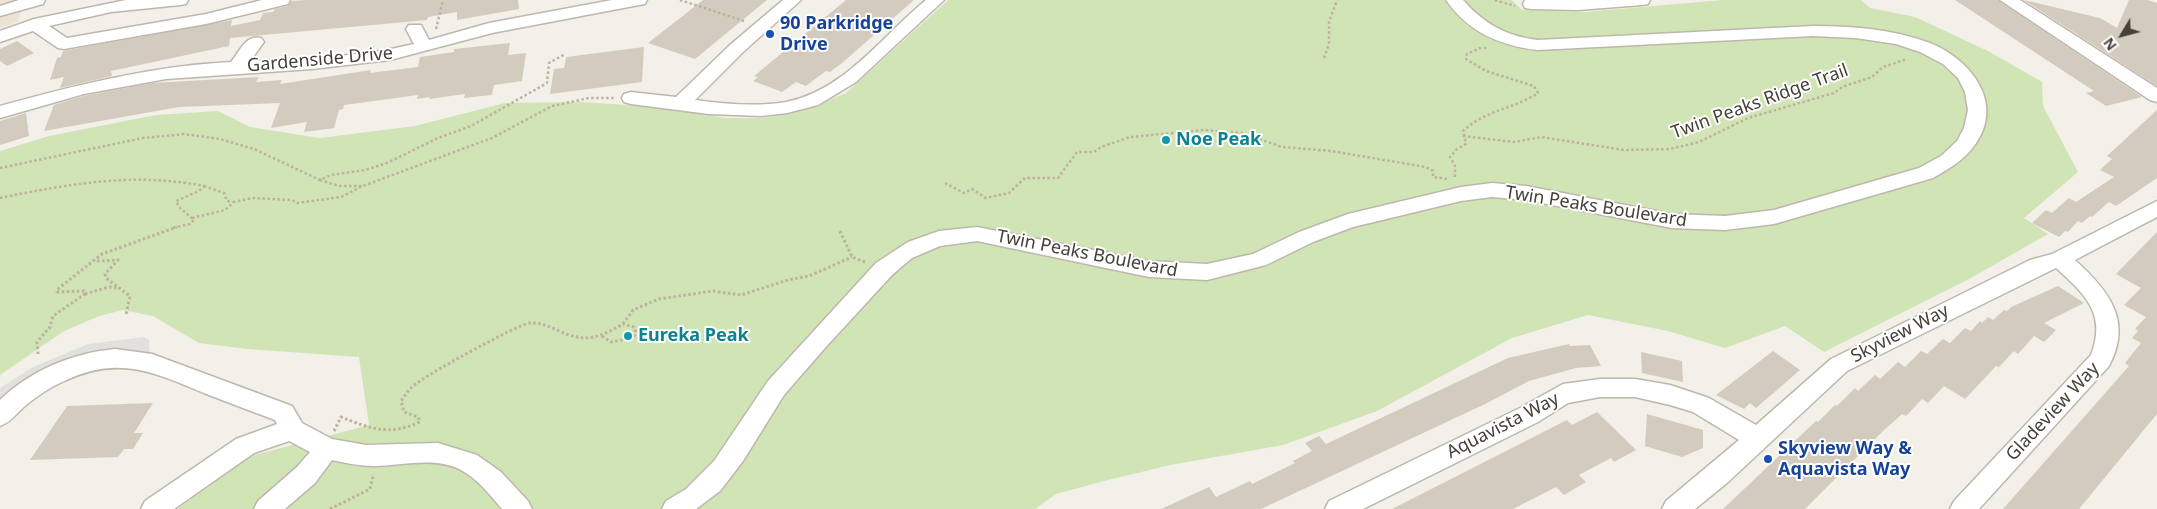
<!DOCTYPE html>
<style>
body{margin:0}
#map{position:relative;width:2157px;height:509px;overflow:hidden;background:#f3efe9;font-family:"Noto Sans",sans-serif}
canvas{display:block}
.north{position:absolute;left:2097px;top:10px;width:50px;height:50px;-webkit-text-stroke:4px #fff;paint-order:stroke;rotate:233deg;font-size:14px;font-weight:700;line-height:20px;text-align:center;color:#464038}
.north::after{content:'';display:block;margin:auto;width:18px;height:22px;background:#464038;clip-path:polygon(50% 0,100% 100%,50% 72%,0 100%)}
</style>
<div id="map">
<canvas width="2157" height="509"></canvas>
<div class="north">N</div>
</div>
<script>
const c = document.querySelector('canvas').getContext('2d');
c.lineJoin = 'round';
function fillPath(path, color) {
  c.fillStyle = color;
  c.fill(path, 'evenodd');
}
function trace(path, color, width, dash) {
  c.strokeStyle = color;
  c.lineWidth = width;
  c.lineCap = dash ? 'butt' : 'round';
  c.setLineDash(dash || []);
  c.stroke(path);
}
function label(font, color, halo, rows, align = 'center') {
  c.font = font + ' "Noto Sans",sans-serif';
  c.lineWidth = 4;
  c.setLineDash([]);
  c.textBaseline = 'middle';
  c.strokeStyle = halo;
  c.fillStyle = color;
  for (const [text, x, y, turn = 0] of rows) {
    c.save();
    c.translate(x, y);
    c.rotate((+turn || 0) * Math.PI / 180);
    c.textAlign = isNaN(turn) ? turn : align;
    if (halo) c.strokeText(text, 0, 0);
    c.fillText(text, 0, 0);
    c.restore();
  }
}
fillPath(new Path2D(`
 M0 0H24L18 22 0 28Z`), '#ebe3d4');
fillPath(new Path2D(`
 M948 0H1512L1522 10 1585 12 1723 0H1861L1870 8 1915 17 1988 51 2042 82 2043 106 2078 172 2024 218 2048 234 1971 278 1824 352 1785 326 1725 348 1668 331 1588 315 1512 338 1377 411 1283 445 1170 465 1104 481 1056 494 1035 509H177L251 456 369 425 359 357 248 349 199 343 153 316 123 310 99 316 64 331 0 375V151L49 136 156 115 218 111 250 127 320 138 415 126 505 103 582 102 658 107 725 118H764L810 108 846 93Z`), '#d0e4b5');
fillPath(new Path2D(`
 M144 337 149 340 150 361H91L0 416V388L33 367 88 344Z`), '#e2e0dd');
fillPath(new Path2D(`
 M307 0H518L519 9 457 20V12L428 17 427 20 230 38 229 46 111 71 112 76 60 88 64 77 50 80 57 58 61 57 63 51 232 20 231 26 260 20 263 13 273 12 275 9 288 6 291 1Z
 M703 0H767L695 59 648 43Z
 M846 0H914L842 63 830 72 826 71 806 86 796 82 782 92 753 81 758 77 754 76Z
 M1955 0H1998L2142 97 2106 106 2086 93 2094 91Z
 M2024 0 2100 18 2117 28 2129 0H2147L2157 3V86Z
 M17 41 34 53 7 66 0 61V49Z
 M510 43 508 55 526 53 522 81 494 85 492 95 464 98 465 94 429 99 430 97 417 99 418 95 344 105 343 109 339 110 334 128 304 132 307 122 271 128 280 103 179 107 44 131 54 105 84 96 152 83 259 77 256 82 282 80 280 84 371 70 370 73 418 67 420 57 454 52V49Z
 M644 47 642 82 550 94 554 69 564 68 566 57Z
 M2157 110V178L2116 206 2109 202 2092 217 2090 216 2082 223 2078 221 2068 232 2065 231 2059 237 2032 223 2046 210 2052 213 2069 198 2076 202 2114 177 2100 170 2112 159 2107 156Z
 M26 113 29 136 0 145V121Z
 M2157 232V414L2079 509H2003L2129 366 2125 363 2141 343 2132 338 2138 331 2135 329 2146 317 2124 305 2141 288 2116 274Z
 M2058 286 2084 303 2044 323 2056 330 2044 342 2034 336 2018 354 2014 351 1999 367 1996 366 1965 399 1944 386 1928 403 1922 399 1906 416 1902 414 1883 431 1805 509H1723L1816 421 1818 422 1835 405 1837 406 1855 388 1858 391 1875 375 1880 379 1898 362 1905 367 1921 351 1927 354 1943 339 1950 343 1965 328 1971 331 1980 321 1982 323 1988 317 1993 320 2004 310 2007 311 2011 307Z
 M1569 344 1570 346 1590 345 1601 366 1576 368 1529 381 1485 404 1261 509H1161L1209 487 1216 497 1250 481 1252 484 1295 463 1293 461 1312 451 1305 443 1319 436 1326 444 1508 358Z
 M1773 351 1800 370 1756 408 1750 403 1744 409 1716 395Z
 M1641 352 1682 361 1683 382 1642 373Z
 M153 403 134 433H143L133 449H124L118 457 30 460 67 406Z
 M1597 412 1636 450 1614 462 1611 458 1579 475 1586 482 1564 495 1556 487 1513 509H1392L1567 420 1572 425Z
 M1647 414 1703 430V448L1682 457 1645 446Z`), '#d4cbbf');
const minor = new Path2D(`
 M19 0H45L43 4 0 16V6Z
 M126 0H188L186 4 180 5 111 12 49 26 67 38 206 14 262 0H290L288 4 206 24 64 49 58 48 33 31 0 42V31L34 19Z
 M612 0H647L645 4 639 5 492 33 390 60 312 69 166 79 84 94 0 118V106C76 85 152 66 231 62 240 51 246 34 261 38L264 42 250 61C305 59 360 57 414 44L406 29 409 25H421L429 40 489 23Z
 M783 0H801L742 53 695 100C725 104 756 107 786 102 844 91 882 36 926 0H944L856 82 818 105 787 113 761 116 709 114 631 104 624 102 622 98 624 94 631 92 676 97 730 45Z
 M1446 0H1463C1484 24 1506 36 1538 40L1813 26C1853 26 1892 29 1930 43 1974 61 2008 108 1970 151 1959 163 1947 170 1933 178L1774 224 1725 230 1672 228 1526 200 1492 197 1461 201 1353 227 1313 242 1266 265 1207 280 1149 277 977 241 940 246 912 258 892 275 824 349 784 395 743 461 720 491 696 509H662L666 501 686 489 714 461 768 381 876 263 908 242 939 231 977 227 1149 261 1207 264 1253 254 1299 232 1348 214 1461 187 1492 183 1526 186 1672 214 1725 216 1774 210 1919 168 1941 156 1957 141 1964 128 1968 110 1965 92 1958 78 1943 64 1920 52 1896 44 1856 38 1813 36 1538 50C1500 46 1468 32 1446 0Z
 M1525 0H1650L1648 4 1642 5 1578 10 1531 9 1525 8 1523 4Z
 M2000 0H2020L2157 88V102L2150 100Z
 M2157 201V217L2075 260C2109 291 2133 321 2109 366L1979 509H1950L1954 501 2091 355C2107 314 2085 294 2056 268L1847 371 1727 483 1695 509H1662L1666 501 1739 440 1693 412 1670 405 1635 397H1600L1568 403 1538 422 1363 509H1325L1329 501 1520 408 1563 384 1600 379H1635L1670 385 1709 398 1756 425 1831 359 2030 260 2052 254Z
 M115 349 152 354 292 406 302 423 332 439 366 445 438 443 477 455 501 472 528 501 532 509H502C490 495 478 479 461 470 434 456 402 466 374 466 360 466 346 463 332 460L315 483 285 509H254L258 501 297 467 310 452 289 441 254 453 174 509H141L145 501 236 439 277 424 275 420C251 411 227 402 204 393 151 371 117 355 62 382 49 388 37 396 26 405 17 413 11 422 0 426V400C31 370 73 353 115 349Z`);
trace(minor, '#beb7ac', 3);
trace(new Path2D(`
 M680 0 744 21
 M1495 0 1515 6
 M436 29 443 0
 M1324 58 1329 44V22L1337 0
 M1463 136 1514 142 1541 137 1624 150 1670 149 1699 142 1748 118 1834 93 1842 87 1872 77 1883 67 1907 59
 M0 168 143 138 184 134 220 139 254 149 320 180 331 175 365 170 387 163 438 138 471 126 547 83 549 63 565 54
 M1455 177V166L1450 157 1457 149 1466 144 1463 131C1485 110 1514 109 1538 93L1534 86 1486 71 1466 59 1467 54 1480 48H1488
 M320 180 339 186H363
 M945 183 964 193 972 189 986 198 1009 193 1025 178H1058L1077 152H1094L1101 147 1130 137 1204 130 1242 133 1282 147 1331 151 1426 167 1433 171V177L1449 179
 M204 186 224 193 227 201 233 202
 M0 198C68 184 135 172 204 186L199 191 176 201 179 207 194 220 190 224 172 228
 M192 218 225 210 234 202 252 198 292 200 297 203 341 197 363 186 492 138 552 106 589 98H614`), '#beb29f', 2.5, [2.5, 2.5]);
trace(new Path2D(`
 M840 231 852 257 865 262
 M97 261 118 260 105 274 106 278 130 296 126 315
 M85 294 109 287 119 288
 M623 324 633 310 659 299 713 291 741 295 788 280 809 276 852 257
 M602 336 611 342 633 338 636 333 634 327 623 324
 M38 354 37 342 50 327 53 316 85 294 84 291 57 292 59 288 102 254 177 227
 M334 431 341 417C371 429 389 436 420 422L418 417 404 412 401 401C405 396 408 390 413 386 424 376 518 324 530 323 541 323 549 326 559 331 585 343 599 338 623 324
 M330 509 370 489 373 476`), '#beb29f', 3, [2.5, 2.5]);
fillPath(minor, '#fff');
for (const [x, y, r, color] of [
 [770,34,5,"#1a4fb4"],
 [1166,140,5,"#0f9aa8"],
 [628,336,5,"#0f9aa8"],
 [1768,459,5,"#1a4fb4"]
]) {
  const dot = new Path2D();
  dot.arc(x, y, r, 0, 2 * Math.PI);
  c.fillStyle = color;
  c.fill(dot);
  trace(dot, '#fff', 2);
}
label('bold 18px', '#164399', '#fff', [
 ["90 Parkridge",780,24],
 ["Drive",780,45],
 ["Skyview Way &",1778,449],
 ["Aquavista Way",1778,470]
], 'left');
label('18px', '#464038', '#fff', [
 ["Gardenside Drive",320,60,-5],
 ["Twin Peaks Ridge Trail",1760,102,-20],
 ["Twin Peaks Boulevard",1596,207,9],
 ["Twin Peaks Boulevard",1087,254,11],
 ["Skyview Way",1900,334,-27],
 ["Gladeview Way",2053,412,-47],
 ["Aquavista Way",1503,426,-27]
]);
label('bold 18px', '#0d838f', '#fff', [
 ["Noe Peak",1176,140],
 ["Eureka Peak",638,336]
], 'left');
</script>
